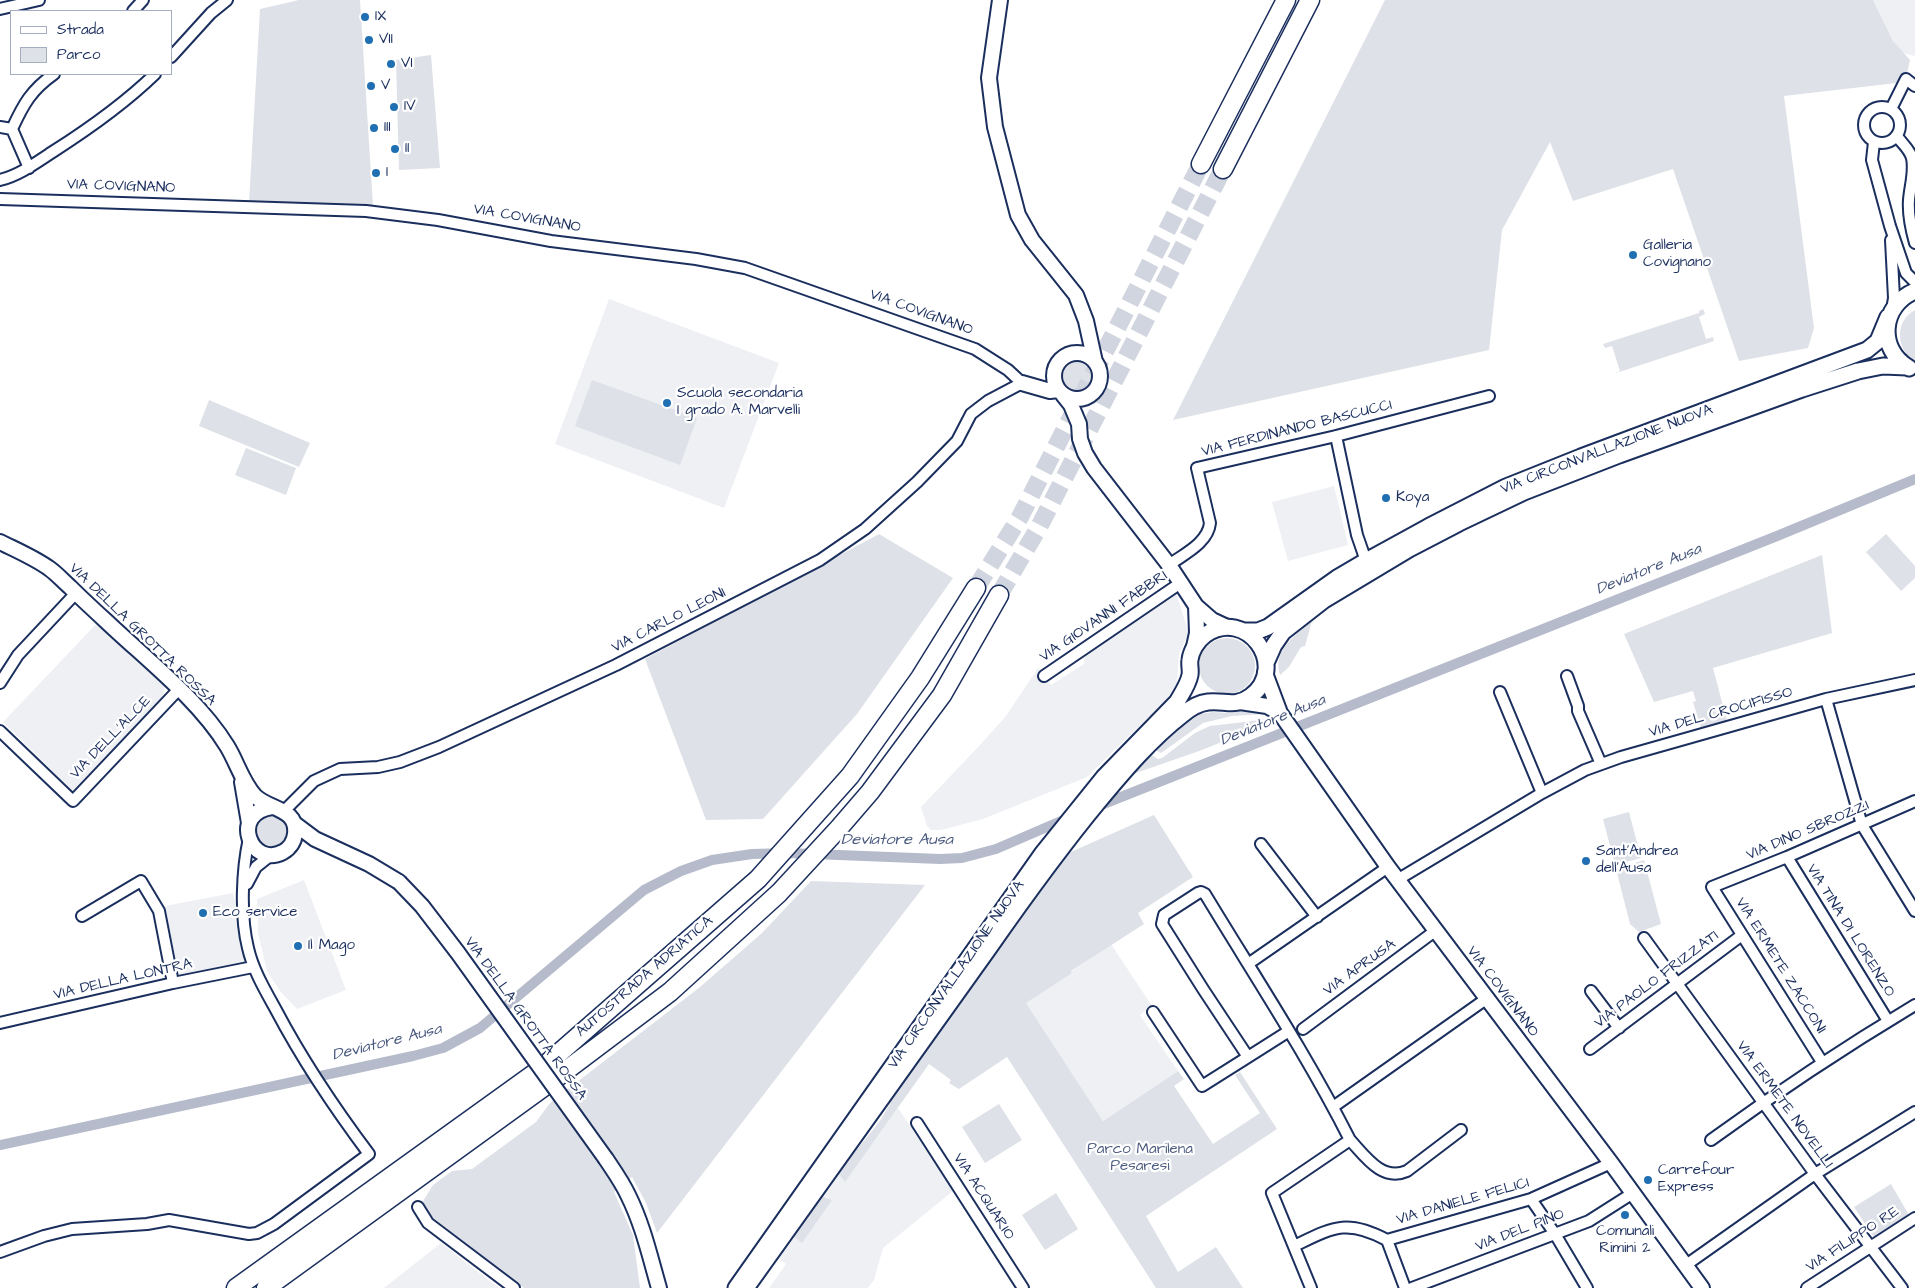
<!DOCTYPE html>
<style>
body{margin:0}
#map{position:relative;width:1915px;height:1288px;overflow:hidden;background:#fff;font-family:"Architects Daughter",sans-serif}
canvas{display:block}
.legend{position:absolute;left:10px;top:10px;width:162px;height:65px;box-sizing:border-box;background:#fff;border:1px solid #a4acbf;margin:0;padding:6px 9px;list-style:none;font-size:15px;color:#1b2f5e}
.legend li{display:flex;align-items:center;gap:10px;height:25px}
.legend b{width:25px;border:1px solid #a4acbf}
</style>
<div id="map">
<canvas width="1915" height="1288"></canvas>
<ul class="legend">
<li><b style="height:6px;background:#fff"></b>Strada</li>
<li><b style="height:14px;background:#dee1e7"></b>Parco</li>
</ul>
</div>
<script>
const c = document.querySelector('canvas').getContext('2d');
c.lineJoin = 'round';
function fillPath(path, color) {
  c.fillStyle = color;
  c.fill(path, 'evenodd');
}
function trace(path, color, width, dash) {
  c.strokeStyle = color;
  c.lineWidth = width;
  c.lineCap = dash ? 'butt' : 'round';
  c.setLineDash(dash || []);
  c.stroke(path);
}
function label(font, color, halo, rows, align = 'center') {
  c.font = font + ' "Architects Daughter",sans-serif';
  c.lineWidth = 4.5;
  c.setLineDash([]);
  c.textBaseline = 'middle';
  c.strokeStyle = halo;
  c.fillStyle = color;
  for (const [text, x, y, turn = 0] of rows) {
    c.save();
    c.translate(x, y);
    c.rotate((+turn || 0) * Math.PI / 180);
    c.textAlign = isNaN(turn) ? turn : align;
    if (halo) c.strokeText(text, 0, 0);
    c.fillText(text, 0, 0);
    c.restore();
  }
}
fillPath(new Path2D(`
 M1873 0H1915V56L1902 53 1893 41Z
 M609 299 779 363 724 508 555 444Z
 M1334 486 1348 545 1288 561 1272 502Z
 M1176 593 1188 630 1187 637 1179 654 1177 683 1165 701 1087 777 983 819 941 830H931L927 826 921 807 979 746 1006 716 1038 668 1051 685 1084 664 1085 654Z
 M99 621 165 682 163 699 74 792 3 722Z
 M304 880 346 990 297 1009 280 991 267 971 258 933 257 899Z
 M233 893 247 962 179 976 165 906Z
 M1111 944 1152 1006 1140 1015 1178 1071 1103 1121 1026 1003Z
 M898 1108 953 1191 883 1248 874 1280 868 1288H769L786 1264 779 1259 794 1237 801 1242 828 1197 822 1196 838 1173 845 1181Z
 M441 1243 499 1288H384Z`), '#eff0f4');
fillPath(new Path2D(`
 M299 0H360L373 206 249 203 260 9Z
 M1385 0H1873L1893 41 1910 60 1905 82 1784 96 1814 328 1808 348 1739 361 1673 169 1573 201 1550 142 1502 230 1489 350 1173 420Z
 M431 55 440 168 399 170 396 60Z
 M1703 309 1705 314 1699 317 1706 339 1713 337 1714 341 1613 374 1620 371 1612 346 1605 348 1603 344 1699 313V311Z
 M1915 310V362C1896 350 1894 321 1915 310Z
 M1058 376a18 18 0 1 1 36 0a18 18 0 1 1-36 0Z
 M592 380 697 418 680 465 575 426Z
 M209 400 310 443 299 467 199 426Z
 M246 448 296 468 286 495 235 475Z
 M879 534 953 578 857 714 763 819 706 820 645 659Z
 M1886 534 1915 566V578L1901 591 1866 552Z
 M1822 555 1832 633 1713 668 1727 721 1701 728 1693 702 1696 701 1693 691 1654 702 1624 634Z
 M1312 621 1305 646 1301 647 1289 667 1280 675C1272 650 1296 635 1312 621Z
 M1199 666a28 28 0 1 1 56 0a28 28 0 1 1-56 0Z
 M1254 710 1267 711 1264 714 1232 716 1203 723 1161 753 1155 750 1175 732 1200 714 1213 712 1228 713Z
 M1272 716 1269 718 1270 720 1263 725 1202 750 1133 774 1150 754 1158 759 1162 758 1195 733 1210 726 1261 720Z
 M1629 812 1641 858 1615 865 1603 819Z
 M255 832a17 17 0 1 1 34 0a17 17 0 1 1-34 0Z
 M1154 815 1193 877 1138 913 1144 924 1071 971 1072 973 1026 1003 1103 1121 1178 1071 1184 1079 1174 1086 1213 1144 1260 1113 1235 1075 1240 1072 1277 1129 1146 1216 1178 1272 1216 1247 1243 1288H1156L1007 1057 959 1089 949 1083 951 1080 929 1064 845 1182 838 1173 880 1121 904 1079 1064 855Z
 M1644 860 1661 924 1639 932 1630 924 1616 869Z
 M811 881 925 885 657 1233 646 1203 632 1177 614 1192 633 1235 640 1288H524L427 1213 423 1201 433 1185 452 1171 472 1169 536 1122 550 1103 700 987 762 933Z
 M999 1104 1022 1140 985 1163 962 1127Z
 M1891 1184 1910 1217 1875 1239 1854 1207Z
 M1056 1193 1078 1229 1045 1250 1022 1215Z
 M822 1196 832 1200 802 1243 794 1237 796 1231Z`), '#dee1e7');
trace(new Path2D(`
 M1096 807 1777 536 1915 479
 M0 1145 413 1056 443 1048 480 1028 644 890 681 871 712 860 752 854 788 853 940 859 962 858 996 849 1068 818`), '#b5bbca', 10);
trace(new Path2D(`
 M976 588 1020 517 1201 164
 M999 595 1039 527 1223 169`), '#d1d5df', 18, [18, 9]);
const street = new Path2D(`
 M0 9 39 0
 M133 11 143 0
 M171 57 211 13 227 0
 M1864 125a18 18 0 1 1 36 0a18 18 0 1 1-36 0Z
 M1891 109 1906 79 1915 86
 M0 127 12 129
 M1897 136C1902 144 1909 148 1912 158 1915 172 1910 186 1909 200 1908 214 1911 229 1915 243
 M1874 142 1872 160 1890 226 1906 273 1915 282
 M29 168 12 129C23 105 31 90 54 74
 M0 180C20 175 37 162 54 151 90 128 124 104 155 74
 M0 199 366 211 438 220 551 241 696 259 745 268 975 349 1008 370 1022 383 988 401 971 414 957 441 917 482 865 529 820 560 616 665 439 747 400 762 378 767 340 769 314 781 284 811
 M1891 240 1894 298 1892 310
 M1336 436 1357 535 1366 561
 M1169 565C1184 554 1208 543 1210 523L1197 468 1336 436 1489 396
 M1044 676 1182 582
 M1567 676 1578 706V711L1601 764
 M0 683 18 655 76 593
 M1500 692 1542 793
 M1826 699 1862 825 1915 911
 M0 731 73 801 179 689
 M1261 844 1317 917
 M1787 857 1888 1021
 M1397 880 1542 793 1585 770 1621 757 1826 699 1915 680
 M247 884 256 867 271 855
 M82 916 141 881 159 911 173 983
 M1644 938 1815 1174 1902 1288
 M1248 964 1388 867
 M1591 991 1619 1028
 M1153 1012 1202 1086 1248 1057
 M0 1023 173 983 253 967
 M1303 1029 1435 931
 M1289 1031 1248 1057 1203 989 1162 924 1164 915 1198 893 1201 892 1205 894C1254 975 1307 1055 1350 1140L1272 1193 1311 1288
 M1590 1049 1742 935
 M1822 1062 1712 887 1787 857 1915 801
 M1333 1107 1486 999
 M917 1123 1023 1288
 M1350 1140C1365 1156 1382 1182 1407 1171L1461 1130
 M1711 1140C1777 1092 1845 1047 1915 1005
 M1531 1199 1555 1234 1587 1288
 M418 1207 428 1223 514 1288
 M1387 1240 1405 1288
 M1294 1246C1332 1228 1346 1218 1387 1240L1531 1199 1611 1163
 M0 1252 44 1236 72 1229 147 1224 169 1220 249 1234 257 1233 274 1224 369 1154C333 1106 304 1063 276 1010 265 990 253 970 248 948 240 916 242 870 249 838
 M1686 1265 1815 1174 1915 1112
 M1412 1288 1589 1221 1633 1193
 M1807 1288 1915 1218`);
const secondary = new Path2D(`
 M1000 0 989 78 995 127 1018 215 1032 240 1076 295 1086 321 1095 362
 M1054 376a23 23 0 1 1 46 0a23 23 0 1 1-46 0Z
 M1022 383 1050 391 1058 390
 M1063 395 1071 405 1079 424 1080 439 1085 453 1094 468 1169 565 1196 606 1212 620 1227 627
 M0 542C16 550 35 558 50 569 57 574 63 581 70 587 81 598 94 610 106 621 146 659 198 699 227 746 237 762 242 782 255 796 269 810 298 808 295 834 294 842 290 848 283 852 251 869 229 813 272 807
 M1194 647 1197 633 1196 606
 M1265 673 1280 713 1388 867 1611 1163 1702 1288
 M1240 702 1267 706 1280 713
 M242 782 249 823
 M295 824 315 839 369 864 399 882
 M606 1159C614 1171 622 1182 628 1195 643 1225 650 1257 659 1288`);
const primary = new Path2D(`
 M1909 368C1877 349 1881 305 1915 291
 M1244 631H1258L1268 627 1337 578 1366 561 1428 527 1506 487 1581 457 1867 350 1878 341 1888 317
 M1266 663 1274 645 1283 632 1324 600 1409 549 1459 523 1524 492 1619 455 1802 389 1858 371 1883 366 1907 367
 M736 1288 1042 854 1104 777 1177 702C1182 693 1188 685 1190 675 1191 670 1189 665 1190 660 1191 651 1197 641 1205 635 1246 606 1290 666 1251 696 1235 708 1225 700 1208 702 1199 703 1189 709 1182 715 1151 739 1124 771 1099 801 1060 848 1024 898 989 948 908 1061 828 1175 746 1288`);
const highway = new Path2D(`
 M1201 164 1286 0
 M1223 169 1310 0
 M236 1288 542 1068 758 879 850 776 920 678 976 588
 M266 1288 556 1078 670 992 779 893 839 828 870 792 942 695 999 595`);
trace(street, '#1b2f5e', 14);
trace(secondary, '#1b2f5e', 18);
trace(primary, '#1b2f5e', 19);
trace(highway, '#1b2f5e', 21);
trace(street, '#fff', 10);
trace(secondary, '#fff', 14);
trace(primary, '#fff', 15);
trace(highway, '#fff', 18);
const secondaryBridge = new Path2D(`
 M399 882 422 906 458 953 606 1159`);
trace(secondaryBridge, '#1b2f5e', 18, []);
trace(secondaryBridge, '#fff', 14);
for (const [x, y, r, color] of [
 [365,17,5,"#1f6fb2"],
 [369,40,5,"#1f6fb2"],
 [391,64,5,"#1f6fb2"],
 [371,86,5,"#1f6fb2"],
 [394,107,5,"#1f6fb2"],
 [374,128,5,"#1f6fb2"],
 [395,149,5,"#1f6fb2"],
 [376,173,5,"#1f6fb2"],
 [1633,255,5,"#1f6fb2"],
 [667,403,5,"#1f6fb2"],
 [1386,498,5,"#1f6fb2"],
 [1586,861,5,"#1f6fb2"],
 [203,913,5,"#1f6fb2"],
 [298,946,5,"#1f6fb2"],
 [1648,1180,5,"#1f6fb2"],
 [1625,1215,5,"#1f6fb2"]
]) {
  const dot = new Path2D();
  dot.arc(x, y, r, 0, 2 * Math.PI);
  c.fillStyle = color;
  c.fill(dot);
  trace(dot, '#fff', 2);
}
label('15px', '#1b2f5e', '#fff', [
 ["IX",375,17],
 ["VII",379,40],
 ["VI",401,64],
 ["V",381,86],
 ["IV",404,107],
 ["III",384,128],
 ["II",405,149],
 ["I",386,173],
 ["Galleria",1643,246],
 ["Covignano",1643,263],
 ["Scuola secondaria",677,394],
 ["I grado A. Marvelli",677,411],
 ["Koya",1396,498],
 ["Sant'Andrea",1596,852],
 ["dell'Ausa",1596,869],
 ["Eco service",213,913],
 ["Il Mago",308,946],
 ["Carrefour",1658,1171],
 ["Express",1658,1188],
 ["Comunali",1625,1232,"center"],
 ["Rimini 2",1625,1249,"center"]
], 'left');
label('15px', '#1b2f5e', '#fff', [
 ["VIA COVIGNANO",121,187,2],
 ["VIA COVIGNANO",527,219,10],
 ["VIA COVIGNANO",921,313,20],
 ["VIA FERDINANDO BASCUCCI",1297,429,-14],
 ["VIA CIRCONVALLAZIONE NUOVA",1607,450,-21],
 ["VIA GIOVANNI FABBRI",1104,617,-34],
 ["VIA CARLO LEONI",669,621,-27],
 ["VIA DELLA GROTTA ROSSA",142,635,44],
 ["VIA DEL CROCIFISSO",1721,713,-16],
 ["VIA DELL'ALCE",111,738,-46],
 ["VIA DINO SBROZZI",1808,831,-23],
 ["VIA TINA DI LORENZO",1850,931,58],
 ["VIA ERMETE ZACCONI",1780,966,58],
 ["VIA APRUSA",1360,968,-36],
 ["VIA CIRCONVALLAZIONE NUOVA",957,975,-55],
 ["AUTOSTRADA ADRIATICA",645,977,-41],
 ["VIA DELLA LONTRA",123,980,-13],
 ["VIA PAOLO FRIZZATI",1657,980,-37],
 ["VIA COVIGNANO",1502,992,53],
 ["VIA DELLA GROTTA ROSSA",525,1019,54],
 ["VIA ERMETE NOVELLI",1784,1105,54],
 ["VIA ACQUARIO",983,1197,57],
 ["VIA DANIELE FELICI",1463,1202,-16],
 ["VIA DEL PINO",1520,1231,-21],
 ["VIA FILIPPO RE",1853,1240,-33]
]);
label('15px', '#4c5c80', '#fff', [
 ["Parco Marilena",1140,1150],
 ["Pesaresi",1140,1167]
]);
label('italic 16px', '#49597e', '#fff', [
 ["Deviatore Ausa",1649,570,-22],
 ["Deviatore Ausa",1273,721,-22],
 ["Deviatore Ausa",897,841],
 ["Deviatore Ausa",387,1043,-14]
]);
</script>
